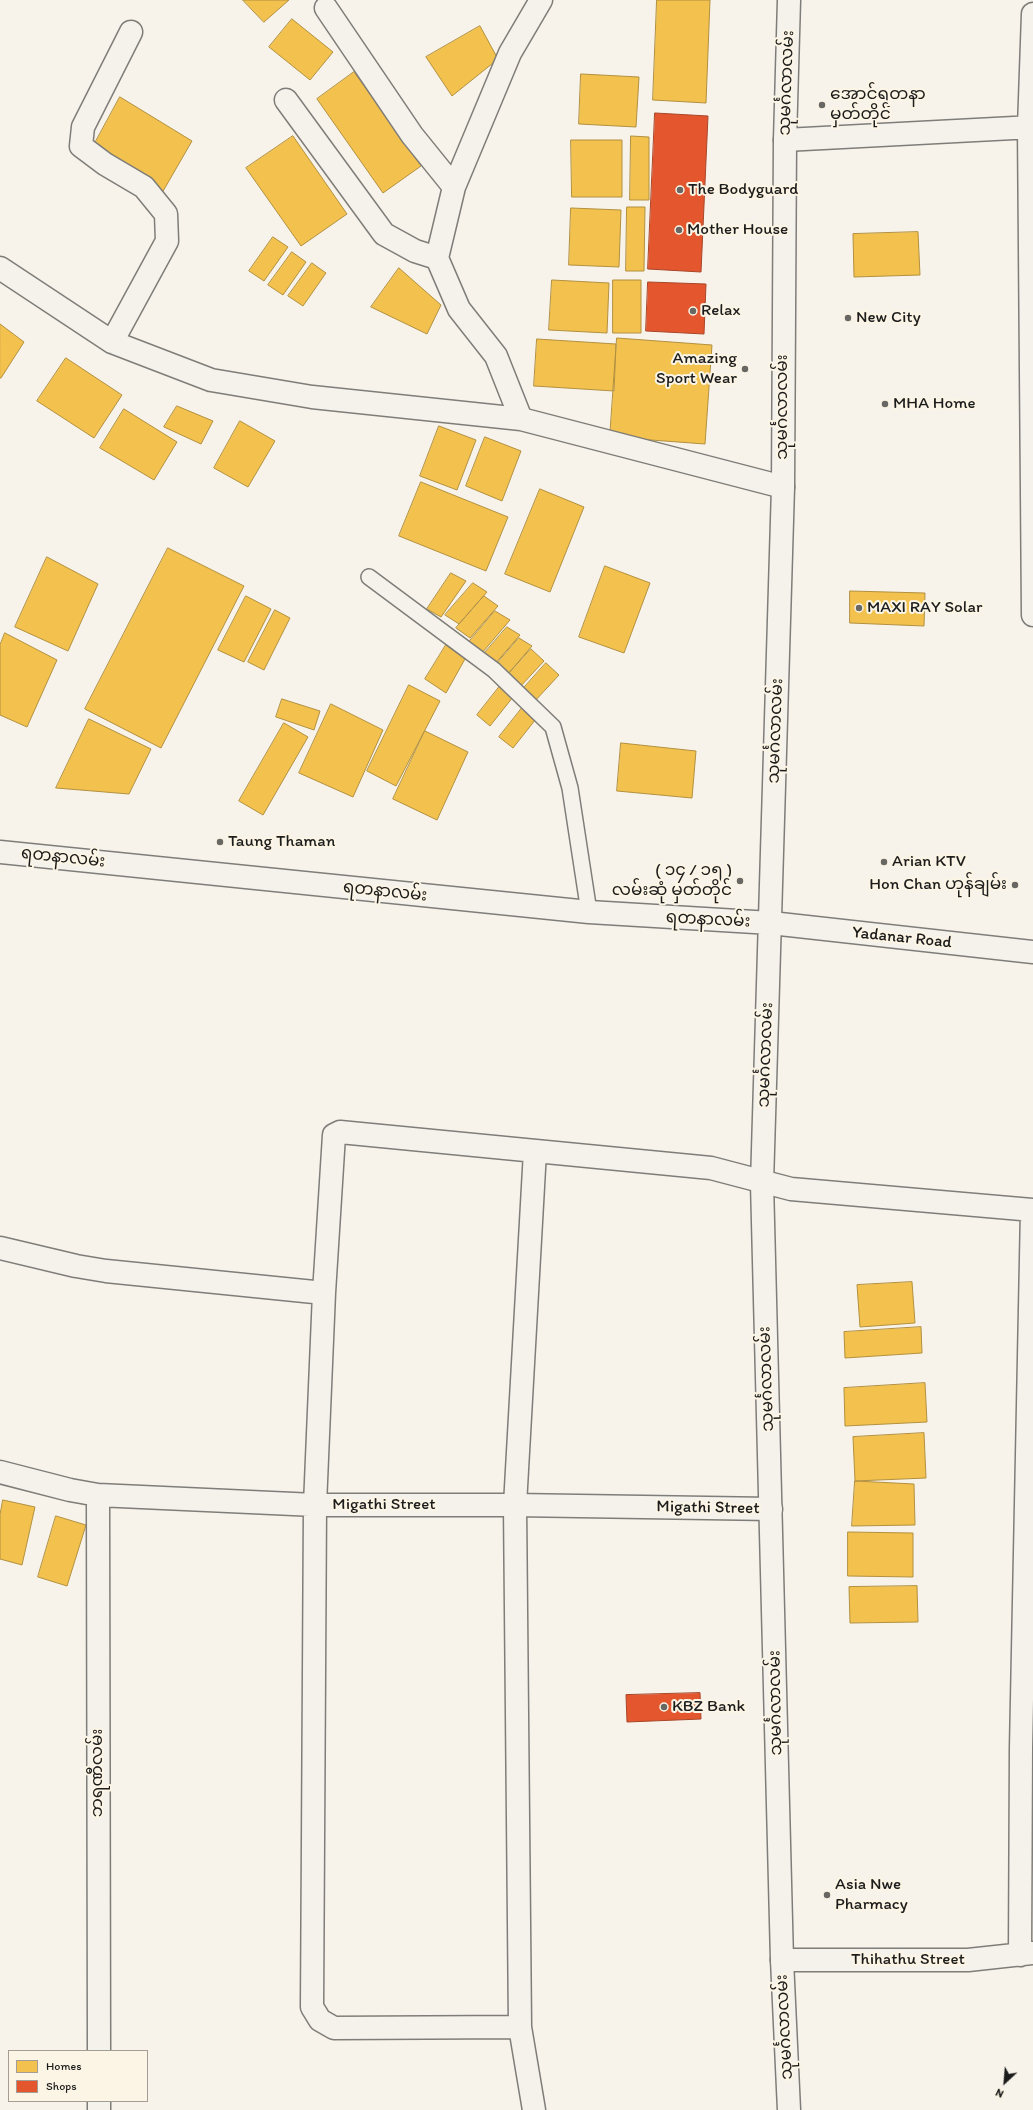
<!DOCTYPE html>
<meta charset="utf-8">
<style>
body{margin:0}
#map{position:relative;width:1033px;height:2110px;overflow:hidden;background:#f7f3ea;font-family:Itim,sans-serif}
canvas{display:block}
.legend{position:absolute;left:8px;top:2050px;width:140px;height:52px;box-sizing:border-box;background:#fcf5e5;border:1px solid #a29e95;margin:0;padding:5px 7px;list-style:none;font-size:12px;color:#1c1c1c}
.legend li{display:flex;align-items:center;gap:8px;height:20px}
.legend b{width:20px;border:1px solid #a29e95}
.north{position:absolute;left:985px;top:2062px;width:40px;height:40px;-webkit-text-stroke:3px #fcf5e5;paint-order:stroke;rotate:206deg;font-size:11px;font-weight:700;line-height:16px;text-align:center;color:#1c1c1c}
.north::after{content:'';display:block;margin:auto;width:14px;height:18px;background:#1c1c1c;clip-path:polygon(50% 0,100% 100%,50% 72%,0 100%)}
</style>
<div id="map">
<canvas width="1033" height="2110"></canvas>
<ul class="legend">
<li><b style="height:11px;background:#f2c14e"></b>Homes</li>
<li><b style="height:11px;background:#e4572e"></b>Shops</li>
</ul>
<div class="north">N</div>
</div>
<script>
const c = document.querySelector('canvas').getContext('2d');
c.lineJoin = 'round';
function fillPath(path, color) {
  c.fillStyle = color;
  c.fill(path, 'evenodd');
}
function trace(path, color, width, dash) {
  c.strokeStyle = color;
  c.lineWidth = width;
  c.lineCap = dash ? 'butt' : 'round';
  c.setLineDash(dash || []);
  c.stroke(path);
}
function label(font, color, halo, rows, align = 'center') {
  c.font = font + ' Itim,"Noto Sans Myanmar",sans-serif';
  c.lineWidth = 4;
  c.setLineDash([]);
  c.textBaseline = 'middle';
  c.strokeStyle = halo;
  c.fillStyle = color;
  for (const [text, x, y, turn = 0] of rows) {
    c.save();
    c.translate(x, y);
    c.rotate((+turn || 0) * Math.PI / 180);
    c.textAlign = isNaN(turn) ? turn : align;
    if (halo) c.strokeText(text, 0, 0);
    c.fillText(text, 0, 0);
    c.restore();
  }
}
const homes = new Path2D(`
 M243 0H289L264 22Z
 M657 0H710L706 103 653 100Z
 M292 19 333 52 310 80 269 47Z
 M480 26 498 59 452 96 426 57Z
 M354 72 421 166 383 193 317 99Z
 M581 74 639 77 636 127 579 124Z
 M120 97 192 141 162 193 95 143Z
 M293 136 347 214 301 246 246 168Z
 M631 136 649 137V200H630Z
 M571 140H622V197H572Z
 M627 207H645L644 271H626Z
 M571 208 621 210 619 267 569 265Z
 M918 232 920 275 854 277 853 234Z
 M273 237 288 247 264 281 249 271Z
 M292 252 306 262 283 295 268 285Z
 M312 263 326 273 303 306 288 296Z
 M399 268 441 305 427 334 371 307Z
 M552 280 609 283 607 333 549 330Z
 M613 280H641V333H613Z
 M0 324 24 342 1 378H0Z
 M617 338 712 345 705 444 610 437Z
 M537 339 616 344 614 391 534 386Z
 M66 358 122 395 94 438 37 401Z
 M177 406 213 421 201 444 164 427Z
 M124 409 177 442 154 480 100 448Z
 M240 421 275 441 248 487 214 468Z
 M439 426 476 440 457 490 420 476Z
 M485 437 521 451 502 501 466 486Z
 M421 482 508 517 486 571 399 536Z
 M540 489 584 507 550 592 505 574Z
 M168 548 244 586 161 748 85 709Z
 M47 557 98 584 68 651 15 627Z
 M605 566 650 583 624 653 579 637Z
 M451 573 466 581 441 617 427 609Z
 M473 583 487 592 459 624 445 615Z
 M850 591 925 593 924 626 850 623Z
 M246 596 271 609 244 662 218 650Z
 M484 596 498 606 470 638 456 628Z
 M275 610 290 618 264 670 248 662Z
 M495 611 510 620 482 653 468 643Z
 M507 627 520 635 494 665 482 656Z
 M5 633 57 660 27 727 0 715V645Z
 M519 638 532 646 507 675 494 667Z
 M446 645 465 659 446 693 425 679Z
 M531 649 544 661 519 688 506 677Z
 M546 663 559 675 534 702 521 691Z
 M409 685 440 701 396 786 367 771Z
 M500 686 513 697 490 726 477 715Z
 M282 699 320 711 314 730 276 717Z
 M331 704 383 730 353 797 299 773Z
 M522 708 536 719 513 748 499 737Z
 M89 719 151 749 129 794 56 788Z
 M284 723 308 737 263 815 239 801Z
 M425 731 468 752 437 820 393 799Z
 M621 743 696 751 692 798 617 791Z
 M912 1282 915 1323 860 1327 857 1285Z
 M921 1327 922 1353 845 1358 844 1332Z
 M925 1383 927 1422 845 1426 844 1388Z
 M924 1433 926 1478 855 1481 853 1437Z
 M855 1481 914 1484 915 1525 852 1526Z
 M3 1500 35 1507 22 1565 0 1559V1515Z
 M56 1516 86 1525 67 1586 38 1577Z
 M848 1532 913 1533V1577L848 1576Z
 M917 1586 918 1622 850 1623 849 1587Z`);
fillPath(homes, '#f2c14e');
trace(homes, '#b2903f', 1);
const shops = new Path2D(`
 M655 113 708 116 701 272 648 269Z
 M648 282 706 284 704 334 646 331Z
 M700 1693 701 1719 627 1722 626 1695Z`);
fillPath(shops, '#e4572e');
trace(shops, '#a84529', 1);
const lane = new Path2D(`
 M369 577 494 670 553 727 570 788 589 912`);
const street = new Path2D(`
 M326 8 412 135 454 187
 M1033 14 1029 127 1033 615
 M286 100 384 234 415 251 437 258
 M785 140 1033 127
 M0 268 112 342 211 380 312 397 521 419 783 487
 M112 342 167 241 166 214 144 187 105 164 81 146 83 127 131 32
 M521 419 496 356 459 309 437 258 454 187 510 53 541 0
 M0 1248 76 1266 106 1271 324 1293
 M0 1472 70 1490 98 1495 315 1505H515L771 1509
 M98 1495 99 2051
 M1020 1955 1021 1748 1032 1210
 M782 1960H968L1033 1953
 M520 2027 334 2028 320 2020 312 2007 315 1505 324 1293 334 1135 340 1132 711 1168 791 1189 1033 1210
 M99 2101V2110
 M534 2110 520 2027 515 1505 535 1151`);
const secondary = new Path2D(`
 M0 852 589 912 771 923 1033 952
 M789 2110 782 1960 762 1183 783 487 785 140 789 0`);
trace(lane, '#7f7d79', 18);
trace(street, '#7f7d79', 25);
trace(secondary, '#7f7d79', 25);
trace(lane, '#f5f2ec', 15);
trace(street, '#f5f2ec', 22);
trace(secondary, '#f5f2ec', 22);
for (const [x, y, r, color] of [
 [822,105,4,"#696764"],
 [680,190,4,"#696764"],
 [679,230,4,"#696764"],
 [693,311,4,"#696764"],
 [848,318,4,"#696764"],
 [745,369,4,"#696764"],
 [885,404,4,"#696764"],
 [859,608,4,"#696764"],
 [220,842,4,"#696764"],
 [884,862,4,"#696764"],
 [740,881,4,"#696764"],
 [1015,885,4,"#696764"],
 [664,1707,4,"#696764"],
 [827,1895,4,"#696764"]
]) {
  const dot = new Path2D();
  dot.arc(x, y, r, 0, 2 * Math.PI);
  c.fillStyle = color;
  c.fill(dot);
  trace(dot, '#fcf5e5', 1.5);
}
label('17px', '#1c1c1c', '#fcf5e5', [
 ["သုမင်္ဂလာလမ်း",787,83,-88],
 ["သုမင်္ဂလာလမ်း",783,407,-90],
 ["သုမင်္ဂလာလမ်း",776,731,-88],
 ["ရတနာလမ်း",63,858,6],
 ["ရတနာလမ်း",385,892,6],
 ["ရတနာလမ်း",708,920,3],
 ["Yadanar Road",902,938,6],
 ["သုမင်္ဂလာလမ်း",766,1055,-88],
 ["သုမင်္ဂလာလမ်း",767,1379,-92],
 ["Migathi Street",384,1505],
 ["Migathi Street",708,1508,1],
 ["သုမင်္ဂလာလမ်း",776,1703,-91],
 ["ဘရဏီလမ်း",98,1773,-90],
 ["Thihathu Street",908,1960],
 ["သုမင်္ဂလာလမ်း",785,2027,-93]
]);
label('17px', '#1c1c1c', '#fcf5e5', [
 ["အောင်ရတနာ",830,95],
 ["မှတ်တိုင်",830,115],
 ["The Bodyguard",688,190],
 ["Mother House",687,230],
 ["Relax",701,311],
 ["New City",856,318],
 ["Amazing",737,359,"right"],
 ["Sport Wear",737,379,"right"],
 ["MHA Home",893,404],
 ["MAXI RAY Solar",867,608],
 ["Taung Thaman",228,842],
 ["Arian KTV",892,862],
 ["( ၁၄ / ၁၅ )",732,871,"right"],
 ["လမ်းဆုံ မှတ်တိုင်",732,891,"right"],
 ["Hon Chan ဟုန်ချမ်း",1007,885,"right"],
 ["KBZ Bank",672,1707],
 ["Asia Nwe",835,1885],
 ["Pharmacy",835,1905]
], 'left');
</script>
